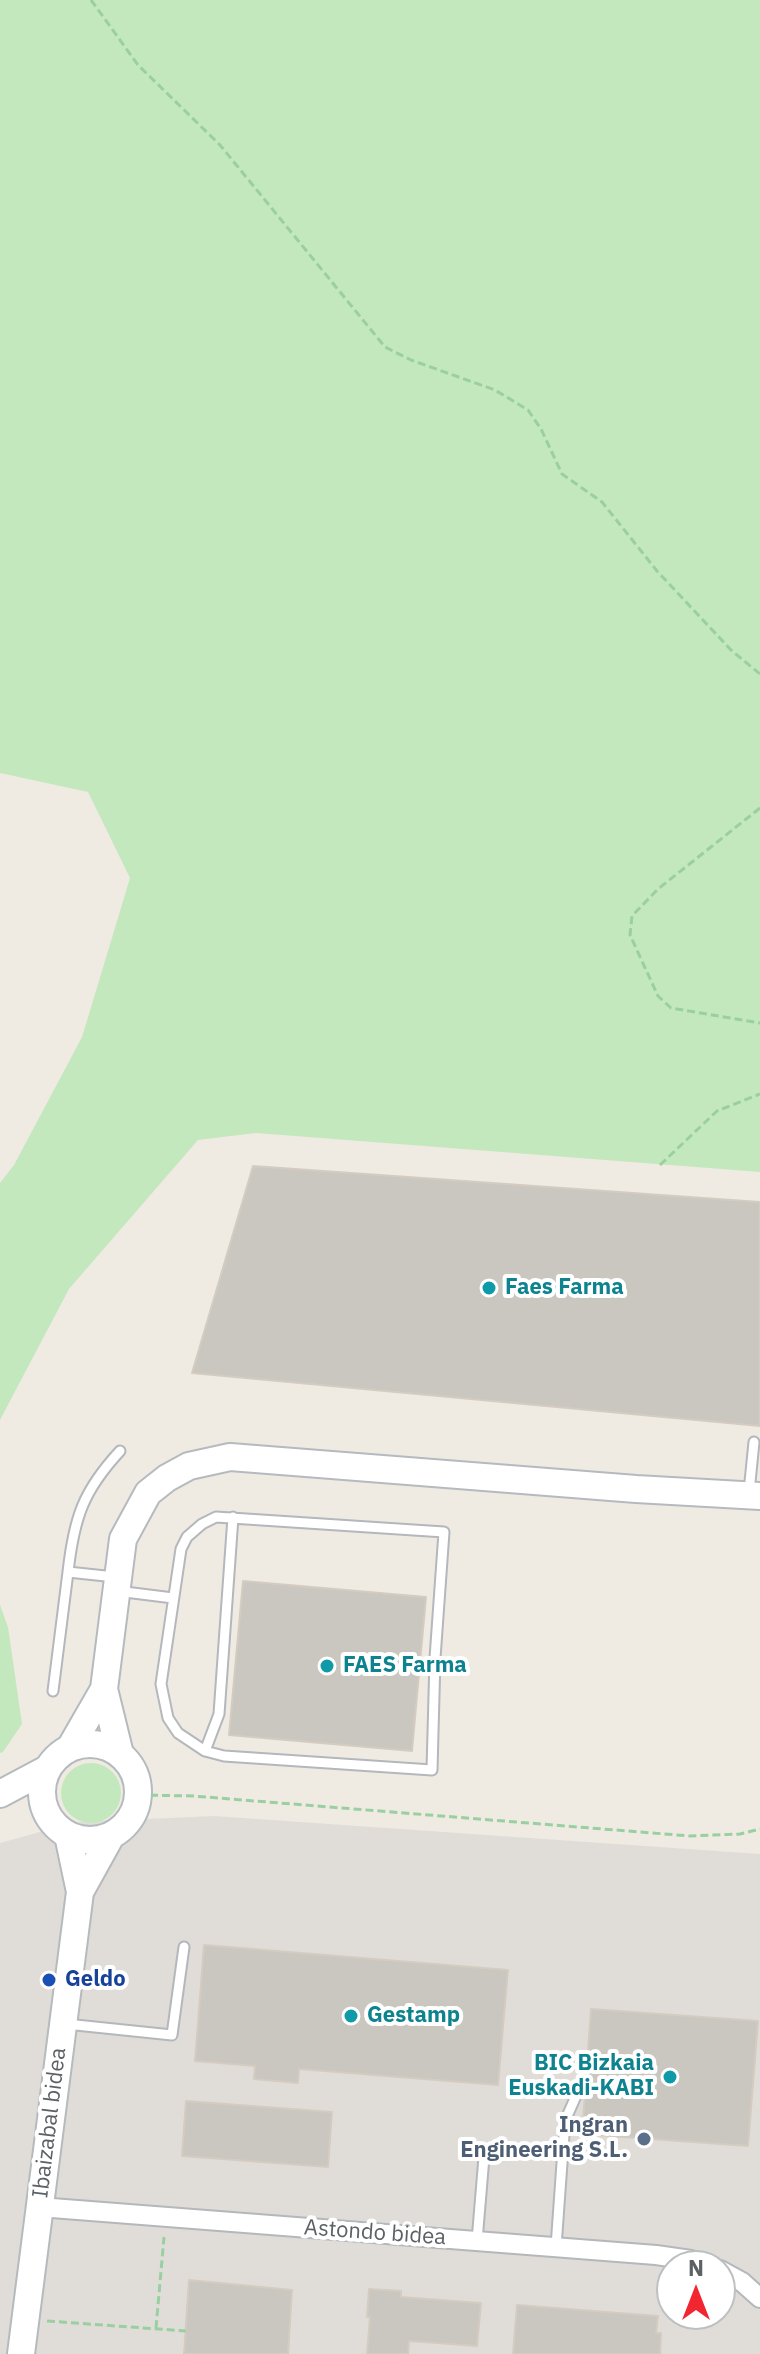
<!DOCTYPE html>
<style>
body{margin:0}
#map{position:relative;width:760px;height:2354px;overflow:hidden;background:#efebe3;font-family:"IBM Plex Sans",sans-serif}
canvas{display:block}
.north{position:absolute;left:656px;top:2250px;width:80px;height:80px;box-sizing:border-box;background:#fff;border:2px solid #bdc0c1;border-radius:50%;rotate:0deg;font-size:22px;font-weight:700;line-height:32px;text-align:center;color:#5b6165}
.north::after{content:'';display:block;margin:auto;width:28px;height:36px;background:#f22630;clip-path:polygon(50% 0,100% 100%,50% 72%,0 100%)}
</style>
<div id="map">
<canvas width="760" height="2354"></canvas>
<div class="north">N</div>
</div>
<script>
const c = document.querySelector('canvas').getContext('2d');
c.lineJoin = 'round';
function fillPath(path, color) {
  c.fillStyle = color;
  c.fill(path, 'evenodd');
}
function trace(path, color, width, dash) {
  c.strokeStyle = color;
  c.lineWidth = width;
  c.lineCap = dash ? 'butt' : 'round';
  c.setLineDash(dash || []);
  c.stroke(path);
}
function label(font, color, halo, rows, align = 'center') {
  c.font = font + ' "IBM Plex Sans",sans-serif';
  c.lineWidth = 8;
  c.setLineDash([]);
  c.textBaseline = 'middle';
  c.strokeStyle = halo;
  c.fillStyle = color;
  for (const [text, x, y, turn = 0] of rows) {
    c.save();
    c.translate(x, y);
    c.rotate((+turn || 0) * Math.PI / 180);
    c.textAlign = isNaN(turn) ? turn : align;
    if (halo) c.strokeText(text, 0, 0);
    c.fillText(text, 0, 0);
    c.restore();
  }
}
fillPath(new Path2D(`
 M214 1816 760 1854V2354H0V1843L76 1822ZM672 2266H720V2314H672Z`), '#e0ddd8');
fillPath(new Path2D(`
 M0 0H760V1172L256 1133 198 1140 69 1289 0 1420V1183L14 1165 82 1037 130 878 88 792 0 773Z
 M0 1605 8 1627 22 1724 3 1752 0 1753Z
 M61 1793a30 30 0 1 1 60 0a30 30 0 1 1-60 0Z`), '#c4e8be');
const building = new Path2D(`
 M253 1166 760 1202V1426L192 1373Z
 M243 1581 426 1597 412 1751 229 1735Z
 M204 1945 508 1970 498 2085 299 2069 298 2083 254 2079 255 2066 195 2061Z
 M591 2009 758 2021 748 2146 582 2134Z
 M186 2101 332 2112 328 2167 182 2156Z
 M189 2280 292 2290 288 2354H184Z
 M369 2289 401 2291V2297L481 2303 477 2346 409 2341 408 2354H367L370 2317H367Z
 M517 2305 658 2316 656 2333H661L660 2354H513Z`);
fillPath(building, '#cac6c0');
trace(building, '#d4ccc1', 2);
const lane = new Path2D(`
 M749 1492 754 1442
 M216 1517 444 1532 435 1658 432 1770 224 1756 205 1751 178 1733 168 1718 161 1684 181 1549 187 1537 202 1524Z
 M115 1577 68 1572C74 1518 83 1491 120 1451
 M117 1591 173 1598
 M53 1691 68 1572
 M205 1751 219 1714 233 1517
 M66 2024 172 2035 184 1947
 M477 2241 484 2157
 M556 2247 565 2121 576 2096`);
const street = new Path2D(`
 M39 2207 656 2255 691 2260 711 2266
 M720 2270 742 2282 760 2298`);
const secondary = new Path2D(`
 M42 1792a48 48 0 1 1 96 0a48 48 0 1 1-96 0Z
 M70 1748 104 1689
 M120 1754 104 1689 123 1539 148 1493 167 1478 189 1466 230 1457 636 1489 760 1496
 M0 1794 47 1769
 M80 1892 111 1836
 M21 2354 80 1892 68 1835`);
trace(lane, '#b4b7bb', 13);
trace(street, '#b4b7bb', 22);
trace(secondary, '#b5babe', 30);
trace(new Path2D(`
 M91 0 138 65 220 145 385 347 411 360 495 390 528 410 541 429 562 474 602 502 657 571 731 650 760 674
 M760 808 658 889 632 916 630 935 658 996 671 1008 760 1023
 M660 1165 717 1111 760 1094
 M138 1795 193 1796 690 1836 740 1834 760 1829
 M47 2321 186 2331
 M156 2328 164 2237`), '#9acfa2', 3, [8, 4]);
trace(lane, '#fff', 9);
trace(street, '#fff', 18);
trace(secondary, '#fff', 26);
for (const [x, y, r, color] of [
 [489,1288,8,"#0f9aa8"],
 [327,1666,8,"#0f9aa8"],
 [49,1980,8,"#1a4fb4"],
 [351,2016,8,"#0f9aa8"],
 [670,2077,8,"#0f9aa8"],
 [644,2139,8,"#5c6f8a"]
]) {
  const dot = new Path2D();
  dot.arc(x, y, r, 0, 2 * Math.PI);
  c.fillStyle = color;
  c.fill(dot);
  trace(dot, '#fff', 3);
}
label('bold 22px', '#0d838f', '#fff', [
 ["Faes Farma",505,1288],
 ["FAES Farma",343,1666],
 ["Gestamp",367,2016],
 ["BIC Bizkaia",654,2064,"right"],
 ["Euskadi-KABI",654,2089,"right"]
], 'left');
label('bold 22px', '#164399', '#fff', [
 ["Geldo",65,1980]
], 'left');
label('22px', '#5b6165', '#fff', [
 ["Ibaizabal bidea",50,2123,-83],
 ["Astondo bidea",375,2233,4]
]);
label('bold 22px', '#4e5e75', '#fff', [
 ["Ingran",628,2126],
 ["Engineering S.L.",628,2151]
], 'right');
</script>
